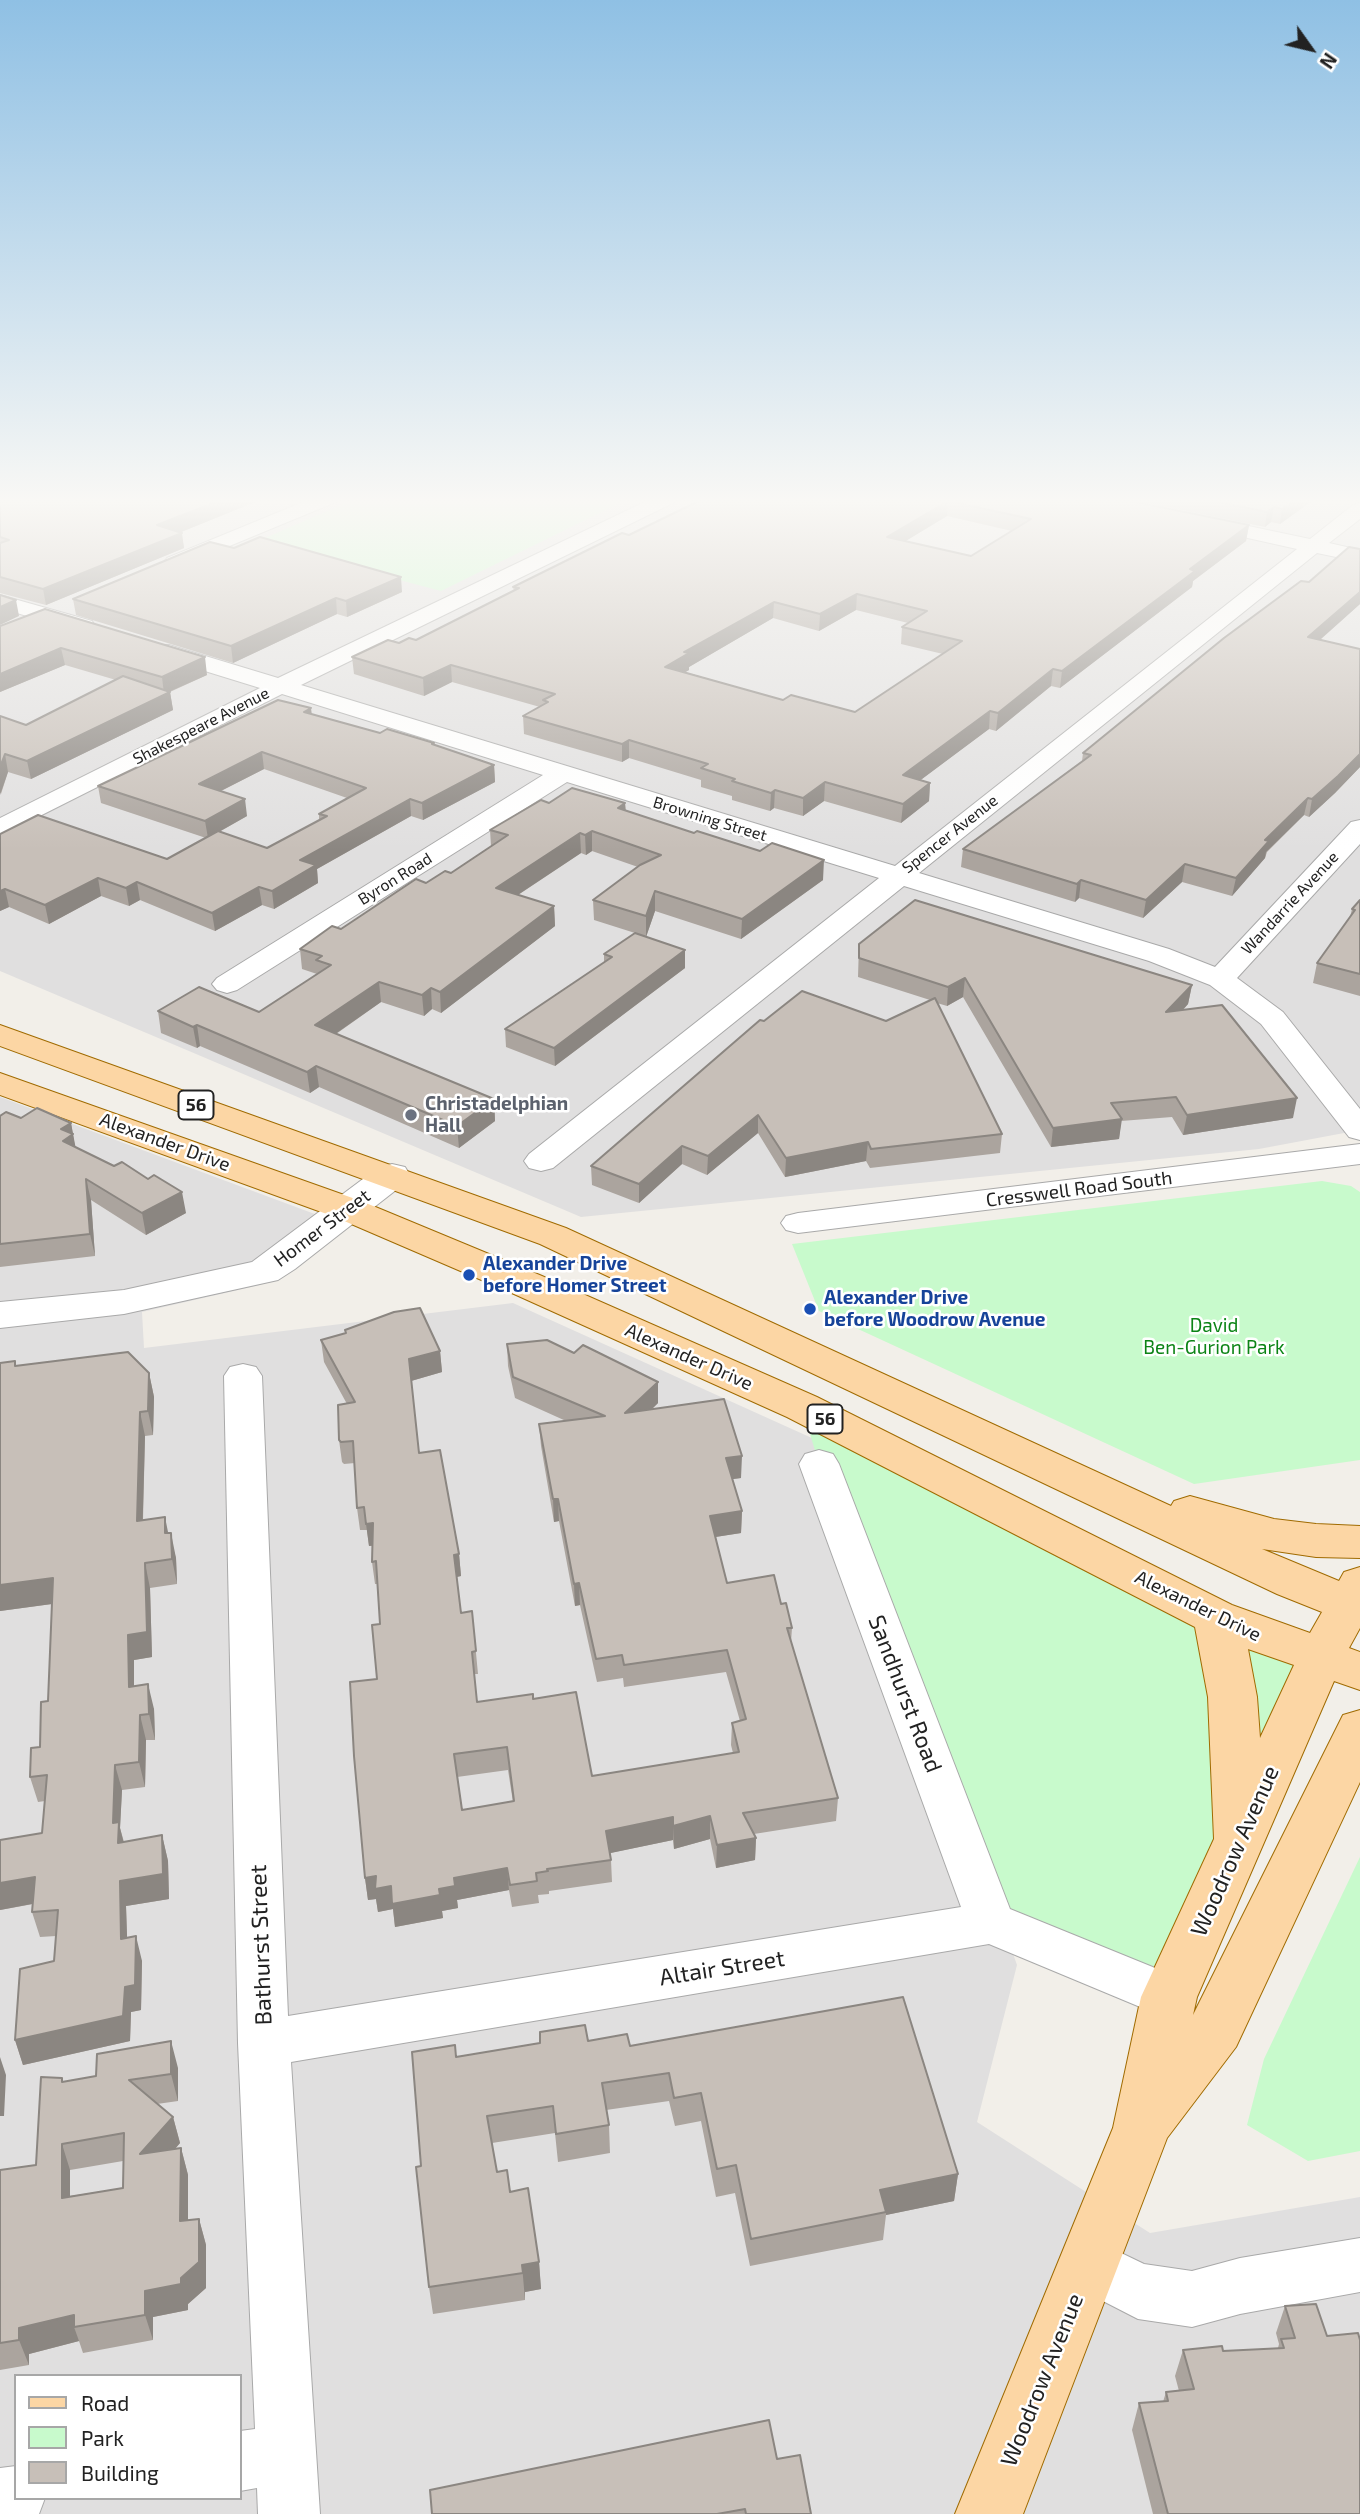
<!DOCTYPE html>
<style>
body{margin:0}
#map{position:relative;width:1360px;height:2514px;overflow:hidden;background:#f2efe9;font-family:"Exo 2",sans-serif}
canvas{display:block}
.legend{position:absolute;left:14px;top:2374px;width:228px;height:126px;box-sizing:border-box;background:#fff;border:2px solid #a7a7a7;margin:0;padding:9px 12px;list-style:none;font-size:21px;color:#222}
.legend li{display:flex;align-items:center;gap:14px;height:35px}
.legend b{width:35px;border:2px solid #a7a7a7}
.north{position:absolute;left:1276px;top:14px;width:70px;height:70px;-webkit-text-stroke:5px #fff;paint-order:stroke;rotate:124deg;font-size:19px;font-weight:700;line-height:28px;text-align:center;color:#222}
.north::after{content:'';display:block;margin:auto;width:24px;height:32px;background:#222;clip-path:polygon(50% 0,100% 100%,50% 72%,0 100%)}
</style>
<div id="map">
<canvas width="1360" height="2514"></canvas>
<ul class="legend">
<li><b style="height:9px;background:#fcd6a4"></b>Road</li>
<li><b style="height:19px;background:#c8facc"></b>Park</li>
<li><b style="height:19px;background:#c7bfb8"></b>Building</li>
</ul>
<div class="north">N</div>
</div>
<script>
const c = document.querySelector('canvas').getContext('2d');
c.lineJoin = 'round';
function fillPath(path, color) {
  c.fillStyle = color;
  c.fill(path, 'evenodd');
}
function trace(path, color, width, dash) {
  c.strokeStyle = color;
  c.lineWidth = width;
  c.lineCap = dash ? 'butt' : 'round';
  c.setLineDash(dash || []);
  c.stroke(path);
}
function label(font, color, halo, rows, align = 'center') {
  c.font = font + ' "Exo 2",sans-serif';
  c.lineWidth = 5;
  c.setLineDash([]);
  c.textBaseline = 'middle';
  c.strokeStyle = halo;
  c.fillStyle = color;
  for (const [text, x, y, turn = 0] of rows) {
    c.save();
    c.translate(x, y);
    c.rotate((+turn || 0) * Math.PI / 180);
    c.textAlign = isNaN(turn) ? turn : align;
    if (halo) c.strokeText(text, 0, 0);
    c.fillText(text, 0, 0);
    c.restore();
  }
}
fillPath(new Path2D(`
 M0 498H1360V1130L1259 1149 581 1217 0 971Z
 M0 1097 347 1226 260 1285 142 1312 144 1348 513 1303 834 1448 1017 1965 977 2122 1150 2233 1360 2197V2514H0ZM16 2376H240V2498H16Z`), '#e0dfdf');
fillPath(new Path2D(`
 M357 498H630L441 591 256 542Z
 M1322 1181 1351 1186 1360 1192V1460L1194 1484 819 1311 792 1244Z
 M802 1407 1322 1655 1169 1997 991 1923 819 1464Z
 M1360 1857V2151L1308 2161 1247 2125 1264 2059Z`), '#c8facc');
const minor = new Path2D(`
 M313 498H339L336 502 181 566H167L164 562 167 558Z
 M653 498H678L675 502 301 685 895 866 1297 549 1194 526 1191 522 1194 518 1201 516 1310 539 1353 505 1360 503V519L1329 543 1360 550V562L1317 553 919 873 1169 949 1215 967 1351 822 1360 820V844L1237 978 1283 1012 1360 1109V1140L1349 1137 1261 1024 1210 985 1149 961 904 886 553 1168 541 1171 529 1168 524 1161 529 1154 879 878 567 782 237 990 227 993 217 990 212 984 217 978 543 775 282 694 0 836V818L260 688 153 655 150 650 153 645H169L278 678Z
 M0 595 92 621 95 626 92 631 84 633 0 608Z
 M1360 1144V1164L798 1233 786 1230 781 1223 786 1216 798 1213Z
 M243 1364 256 1367 262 1376 288 2016 961 1907 799 1464 805 1454 819 1450 833 1454 839 1464 1010 1909 1187 1981 1194 1997 1187 2013 1169 2019 989 1944 291 2062 320 2514H258L257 2488 240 2491V2431L255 2429 238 2043 224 1376 230 1367Z
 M1088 2237 1144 2264 1192 2271 1240 2258 1360 2238V2292L1240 2314 1192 2327 1138 2319 1068 2283 1060 2264 1068 2245Z
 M16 2466V2498H45L39 2514H0V2468Z`);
const tertiary = new Path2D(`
 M392 1164 405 1167 410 1175 405 1183 295 1269 278 1280 124 1314 0 1328V1302L124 1290 252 1262 379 1167Z`);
const primary = new Path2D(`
 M0 1025 566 1228 1171 1506 1174 1501 1190 1496 1274 1519 1316 1524 1360 1526V1558L1316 1557 1262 1549 1339 1581 1344 1572 1360 1567V1628L1349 1648 1360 1652V1690L1334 1681 1197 1997 1193 2015 1343 1715 1360 1710V1782L1236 2047 1167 2138 1023 2514H955L1113 2128 1141 1997 1214 1839 1208 1697 1195 1627 787 1417 514 1294 335 1217 0 1095V1073L361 1201 542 1276 817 1397 1232 1605 1310 1633 1322 1612 1277 1594 540 1244 0 1046ZM1248 1649 1294 1665 1260 1738 1257 1697Z`);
trace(minor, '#a9a9a9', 2);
trace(tertiary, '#a9a9a9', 2);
trace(primary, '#a06b00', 2);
fillPath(minor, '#fff');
fillPath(tertiary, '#fff');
fillPath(primary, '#fcd6a4');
fillPath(new Path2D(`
 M0 498H265L181 532 184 548 46 605 0 593Z
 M705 498H1116L1249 525 1246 541 1193 581 1192 587 1060 688 1051 686 996 731 989 729 920 780 930 783 929 801 901 823 824 801 803 816 774 808 770 811 732 800V796L701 787V780L629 758 622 762 524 734 523 716 540 707 452 682 424 696 354 674 352 657 399 643 416 640 514 591 513 587 629 535ZM947 516 1012 531 971 556 905 541ZM856 610 908 623 902 627 901 644 943 654 855 712 783 700 685 672 689 670V667L773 618 819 631Z
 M1123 498H1316L1280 524 1271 522 1265 527Z
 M234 548 402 592 347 617 337 614 233 663 76 615 73 599Z
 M1309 582 1360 604 1320 640 1360 649V767L1335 793 1309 817 1304 815 1267 852 1265 858 1232 896 1182 882 1143 918 1079 898 1075 902 961 867 963 849 1082 761 1083 753Z
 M0 626 207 675 170 692 173 710 31 779 8 772 1 794 0 716 26 725 116 680 65 665 0 692Z
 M312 714 380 733 434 743 435 745 494 765 495 782 423 820 411 816 317 869 318 883 274 909 262 905 215 931 140 900 129 906 101 896 49 924 9 907 0 911V834L167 859 206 838 101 803 98 786ZM264 769 347 798 319 814V820L267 848 219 832 247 816 221 791Z
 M549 803H625L626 811 823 880 741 939 655 911 646 937 685 968 555 1066 506 1047 505 1029 604 963V954L635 933 594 920 593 900 638 867 592 851 586 855 581 853 518 895 554 906 555 926 441 1013 432 1009 424 1016 381 1002 336 1034 494 1099 495 1121 459 1148 319 1087 310 1093 200 1046 197 1048 161 1033 158 1011 259 1012 317 974 302 969 300 949 341 929 426 883 451 873 491 846 490 830Z
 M1360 900V996L1313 983 1317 963 1350 917 1352 909Z
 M859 944 1192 985 1188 1004 1183 1010 1293 1118 1183 1135 1172 1117 1121 1121 1119 1139 1051 1147 963 997 947 1006 937 1003 1002 1134 1000 1153 870 1168 866 1161 785 1177 758 1133 707 1175 682 1164 639 1203 592 1185 591 1166 764 1021H886L930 1000 858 977Z
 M0 1116 71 1123 75 1147 186 1213 146 1235 91 1200 95 1256 0 1267Z
 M345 1330 440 1351 442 1372 411 1381 419 1453 459 1554 461 1576 457 1577 461 1613 472 1611 478 1674H474L477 1702 533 1699 592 1776 733 1753 731 1745 732 1723 740 1721 726 1672 624 1687 623 1678 597 1682 580 1605 575 1606 559 1521 554 1522 541 1446 539 1424 566 1421 515 1398 508 1366 507 1344 574 1353 658 1382V1403L652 1409 741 1478 732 1479 742 1511 741 1533 715 1537 727 1583 781 1604 792 1628 791 1642 838 1798 836 1821 754 1834 756 1838 755 1860 716 1868 710 1839 674 1849 673 1840 610 1853 611 1860 612 1882 549 1891V1894L538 1895 539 1903 512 1907 509 1890 457 1900 458 1908 442 1911 443 1918 395 1927 393 1909 378 1912 376 1899 368 1900 365 1878 380 1624 378 1584H375L372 1562V1546H369L367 1530H360L357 1508 355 1463 344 1464 342 1462 339 1440 347 1404 324 1362 321 1340 345 1333ZM508 1770 513 1802 462 1810 457 1777Z
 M0 1363 16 1366 149 1373 154 1397 153 1435 145 1436 143 1520 168 1533 176 1558 177 1584 150 1588 152 1657 134 1660V1686L154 1709 155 1740H146L145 1787 122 1790 120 1828 124 1842 162 1835 168 1861 169 1899 126 1906 127 1938 142 1961 141 2010 131 2012 130 2041 23 2065 15 2040 54 1961 56 1936 40 1937 32 1912 33 1904 0 1910 42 1833 45 1801 38 1802 30 1777 40 1747 48 1701 52 1604 0 1611Z
 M588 2041 630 2046 958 2174 954 2201 886 2215 883 2240 750 2266 735 2193 716 2197 701 2121 675 2126 669 2101 606 2110 609 2125 610 2153 558 2162 555 2133 492 2143 497 2172 510 2192 539 2262 541 2289 525 2292V2300L433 2314 429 2287 421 2166 456 2057Z
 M178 2068V2101L157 2104 173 2117 180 2143 175 2149 181 2148 188 2175V2220L199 2219 206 2245V2288L188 2304V2310L153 2317V2340L83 2353 79 2341 29 2354V2365L0 2370V2170L36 2165 62 2078 63 2082ZM123 2161V2188L70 2196V2170Z
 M1285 2306 1360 2514H1153L1132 2430 1139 2403 1163 2402 1166 2392 1179 2391 1175 2376 1183 2350 1223 2351 1278 2348 1279 2344 1276 2333Z
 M777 2459 811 2514H432Z`), '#aba49e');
fillPath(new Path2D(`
 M226 498H265L159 541 157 525Z
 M1298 498H1316L1280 524 1282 509Z
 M948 501 947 516 886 553 887 537Z
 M1274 507 1271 522 1265 527 1267 512Z
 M1249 525 1246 541 1193 581 1192 587 1060 688 1062 671 1190 569Z
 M182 533 184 548 46 605 43 589Z
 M401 577 402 592 347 617 346 601Z
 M1360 592V604L1305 653 1308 637Z
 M857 594 856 610 819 631 820 614Z
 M336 598 337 614 233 663 231 646Z
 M16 600 19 616 0 625V607Z
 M774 602 773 618 689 667V670L665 684V667L684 652Z
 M61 648 65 665 0 692V674Z
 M205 657 207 675 164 694 162 677Z
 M451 665 452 682 424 696 423 678Z
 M1053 669 1051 686 996 731 998 713Z
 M170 692 173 710 31 779 27 761Z
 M311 708 313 724 304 712Z
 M990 711 989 729 902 794 903 775Z
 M629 740V758L622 762V744Z
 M262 752 264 769 201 801 199 784Z
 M5 754 8 772 0 795V767Z
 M1360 754V767L1335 793 1309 817 1312 799Z
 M494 765 495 782 423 820 422 803Z
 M825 782 824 801 803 816V798Z
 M930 783 929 801 901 823 903 804Z
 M775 790 774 808 770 811 771 793Z
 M1308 798 1304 815 1266 852 1265 858 1232 896 1236 878 1265 840Z
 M245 799 247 816 208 838 205 821Z
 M410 799 411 816 317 869 318 883 274 909 272 891 300 860Z
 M625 803 626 822 618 808Z
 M592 831V851L586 855 585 835Z
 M580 833 581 853 498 908 496 888Z
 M824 860 823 880 741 939 742 919Z
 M1185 864 1182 882 1143 918 1146 900Z
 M98 878 101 896 49 924 45 905Z
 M1081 880 1079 898 1075 902 1077 884Z
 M137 882 140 900 129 906 126 888Z
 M259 887 262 905 215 931 212 913Z
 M5 889 9 907 0 911V891Z
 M655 891V911L646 937V916Z
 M554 906 555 926 441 1013 440 992Z
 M685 950V968L555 1066 554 1048Z
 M965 978 963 997 947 1006 948 987Z
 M379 982 381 1002 318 1046 315 1025Z
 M1192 985 1188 1004 1163 1031 1166 1012Z
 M431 988 432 1009 424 1016 422 995Z
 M197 1025 200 1046 197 1048 193 1027Z
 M316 1066 319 1087 310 1093 307 1072Z
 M1297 1098 1293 1118 1183 1135 1187 1115Z
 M494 1099 495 1121 459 1148 457 1126Z
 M758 1115V1133L707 1175 708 1156Z
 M1122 1119 1119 1139 1051 1147 1053 1128Z
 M71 1123 77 1155 68 1162 61 1129Z
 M868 1142 866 1161 785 1177 786 1158Z
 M682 1146V1164L639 1203V1184Z
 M86 1179 91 1200 95 1256 90 1234Z
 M182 1192 186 1213 146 1235 142 1213Z
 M440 1351 442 1372 411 1381 409 1359Z
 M149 1373 154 1397 153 1435 148 1411Z
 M658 1382V1403L625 1435V1413Z
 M140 1412 145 1436 142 1545 137 1521Z
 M742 1456 741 1478 726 1480V1458Z
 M553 1499H558L559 1521 554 1522Z
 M742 1511 741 1533 709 1538 710 1516Z
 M165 1517 170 1542 165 1533Z
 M373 1523 376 1545 369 1546 366 1524Z
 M171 1533 176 1558 177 1584 172 1559Z
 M459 1554 461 1576 456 1577 454 1555Z
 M145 1563 150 1588 152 1657 134 1660V1712L129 1687 128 1635Z
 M53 1578 59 1603 0 1611V1585Z
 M579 1583 580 1605 575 1606 574 1584Z
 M148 1684 154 1709 155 1740 149 1714Z
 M140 1715 146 1740 145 1787 139 1762Z
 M115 1765 122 1790 120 1828 125 1848 124 1868 113 1823Z
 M710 1816V1839L674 1849 673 1826Z
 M673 1817V1840L606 1854V1831Z
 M162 1835 168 1861 169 1899 126 1906 128 1964 121 1939 120 1881Z
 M756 1838 755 1860 716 1868 717 1845Z
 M507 1868 509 1890 457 1900 458 1908 442 1911 443 1918 395 1927 393 1909 378 1912 376 1899 368 1900 365 1878 376 1876 391 1886 439 1889 454 1878Z
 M35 1877 42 1902 0 1910V1883Z
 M136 1936 142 1961 141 2010 131 2012 130 2041 23 2065 15 2040 125 1987Z
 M171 2041 178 2068V2101L171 2074Z
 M0 2057 6 2075 4 2116H0Z
 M173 2117 180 2143 148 2180 140 2154Z
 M62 2144 70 2170V2224L62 2198Z
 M181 2148 188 2175V2247L180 2221Z
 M958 2174 954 2201 886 2215V2212L880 2190Z
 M199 2219 206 2245V2288L188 2304V2310L153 2317V2340L145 2315V2291L181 2278Z
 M539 2262 541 2289 525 2292V2300L522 2265Z
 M74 2315V2327L79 2341 29 2354V2365L19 2340V2328Z`), '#8b8681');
const building = new Path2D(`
 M0 498H226L157 525 182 533 43 589 0 577V543L9 540 0 537Z
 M705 498H1116L1249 525 1190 569 1195 571 1062 671 1053 669 998 713 990 711 903 775 930 783 903 804 825 782 803 798 775 790 771 793 732 781 735 779 701 768 708 764 629 740 622 744 523 716 548 702 543 700 555 694 451 665 423 678 352 657 388 640 399 643 409 638 416 640 519 588 513 587 622 533 629 535ZM948 501 1031 519 971 556 887 537ZM857 594 927 611 902 627 962 641 855 712 791 695 783 700 665 667 689 653 684 652 774 602 820 614Z
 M1199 498H1298L1282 509 1274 507 1267 512Z
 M260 537 401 577 346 601 336 598 231 646 73 599 210 542 234 548Z
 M1349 547 1360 549V592L1308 637 1360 649V754L1338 776 1312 799 1308 798 1265 840 1269 841 1236 878 1185 864 1146 900 1081 880 1077 884 963 849 1091 755 1083 753 1224 638 1301 581 1309 582Z
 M0 595 16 600 0 607Z
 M45 609 205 657 162 677 61 648 0 674V626Z
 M123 676 170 692 27 761 5 754 0 767V716L26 725Z
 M278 700 311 708 304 712 380 733 387 729 434 743 432 744 494 765 422 803 410 799 300 860 316 865 272 891 259 887 212 913 137 882 126 888 98 878 45 905 5 889 0 891V834L38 815 167 859 218 831 267 848 327 816 319 814 366 788 262 752 199 784 245 799 205 821 98 786Z
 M572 788 625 803 618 808 694 833 697 831 760 851 772 843 824 860 742 919 655 891 646 916 593 900 640 865 661 855 592 831 585 835 580 833 496 888 554 906 440 992 431 988 422 995 379 982 315 1025 494 1099 457 1126 316 1066 307 1072 197 1025 193 1027 158 1011 199 987 259 1012 331 965 316 960 322 956 300 949 332 926 341 929 416 879 426 883 445 871 451 873 508 835 490 830 541 800 549 803Z
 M915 900 1192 985 1166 1012 1222 1005 1297 1098 1187 1115 1176 1097 1111 1103 1122 1119 1053 1128 965 978 948 987 859 958V944Z
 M1360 900V974L1317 963 1355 910 1352 909Z
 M635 933 685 950 554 1048 505 1029 612 957 604 954Z
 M802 991 886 1021 935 998 1002 1134 871 1149 868 1142 786 1158 758 1115 708 1156 682 1146 639 1184 591 1166 760 1020 764 1021Z
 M37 1108 71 1123 61 1129 73 1134 63 1141 114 1166 122 1162 148 1179 154 1175 182 1192 142 1213 86 1179 90 1234 0 1244V1116L6 1112 21 1118Z
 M420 1308 440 1351 409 1359 419 1453 440 1450 459 1554 454 1555 461 1613 472 1611 476 1651 472 1652 477 1702 533 1694V1699L576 1692 592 1776 739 1752 732 1723 746 1719 727 1650 624 1665 622 1655 596 1659 579 1583 574 1584 558 1499H553L539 1424 605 1416 513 1377 507 1344 547 1340 574 1353 583 1345 658 1382 625 1413 724 1399 742 1456 726 1458 742 1511 710 1516 727 1583 774 1575 781 1604 786 1603 792 1628H787L838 1798 743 1813 756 1838 717 1845 710 1816 673 1826V1817L606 1831 611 1860 547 1869 548 1871 536 1873 537 1881 510 1885 507 1868 454 1878 455 1886 439 1889 440 1895 392 1904 391 1886 375 1889 376 1876 365 1878 354 1756 350 1682 377 1679 372 1625 380 1624 376 1561 372 1562 373 1523 366 1524 364 1507 357 1508 353 1441 341 1442 339 1440 338 1405 355 1402 321 1340 346 1333 345 1330 394 1312ZM507 1747 514 1801 462 1810 454 1754Z
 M128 1352 149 1373 148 1411 140 1412 137 1521 165 1517V1533H171L172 1559 145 1563 147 1632 128 1635 129 1687 148 1684 149 1714 140 1715 139 1762 115 1765 113 1823 119 1822 118 1843 162 1835 163 1874 120 1881 121 1939 136 1936 135 1985 125 1987 123 2016 15 2040 20 1969 54 1961 58 1910 32 1912 35 1877 0 1883V1840L42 1833 47 1775 30 1777 31 1748 40 1747 41 1702 48 1701 53 1578 0 1585V1363L15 1361V1366Z
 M903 1997 958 2174 880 2190 886 2212 751 2239 736 2165 717 2169 701 2093 674 2098 669 2073 602 2083 609 2125 556 2134 553 2106 487 2116 497 2172 507 2170 510 2192 528 2188 539 2262 522 2265 523 2273 429 2287 416 2167 421 2166 412 2052 455 2045 456 2057 540 2043V2032L585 2025 588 2041 627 2034 630 2046Z
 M171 2041V2074L129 2080 173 2117 140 2154 181 2148 180 2221 199 2219V2262L181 2278V2284L145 2291V2315L74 2327V2315L19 2328V2340L0 2343V2170L36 2165 41 2077 62 2078V2082L96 2076 97 2054ZM124 2133 123 2188 62 2198V2144Z
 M1316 2304 1327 2336 1358 2333 1360 2340V2514H1168L1139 2403 1168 2401 1166 2392 1194 2389 1183 2350 1222 2346 1223 2351 1284 2348 1281 2339 1295 2338 1285 2306Z
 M769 2420 777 2459 800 2455 811 2514H746L745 2509 717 2514H432L430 2490Z`);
fillPath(building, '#c7bfb8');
trace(building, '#8b8681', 2);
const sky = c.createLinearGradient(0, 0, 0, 850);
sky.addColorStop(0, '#8fc0e4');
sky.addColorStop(0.59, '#f9f8f5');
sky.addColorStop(1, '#f9f8f500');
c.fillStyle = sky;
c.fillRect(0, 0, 1360, 850);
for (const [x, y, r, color] of [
 [411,1115,7,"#6b7280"],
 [469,1275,7,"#1a4fb4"],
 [810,1309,7,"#1a4fb4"]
]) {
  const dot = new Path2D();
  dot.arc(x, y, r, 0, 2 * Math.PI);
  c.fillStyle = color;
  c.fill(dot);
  trace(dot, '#fff', 2.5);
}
label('16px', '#222', '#fff', [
 ["Shakespeare Avenue",201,726,-27],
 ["Browning Street",710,819,17],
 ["Spencer Avenue",950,834,-38],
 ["Byron Road",395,879,-32],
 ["Wandarrie Avenue",1290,903,-47]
]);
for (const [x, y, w] of [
 [196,1105,35],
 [825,1419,35]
]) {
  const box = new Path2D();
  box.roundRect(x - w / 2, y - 14.5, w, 29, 5);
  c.fillStyle = '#fff';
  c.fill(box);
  trace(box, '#222', 2);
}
label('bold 18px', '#222', null, [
 ["56",196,1105],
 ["56",825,1419]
]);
label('bold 19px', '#5b616d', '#fff', [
 ["Christadelphian",425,1104],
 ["Hall",425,1126]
], 'left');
label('19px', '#222', '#fff', [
 ["Alexander Drive",165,1142,20],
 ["Cresswell Road South",1079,1189,-7],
 ["Homer Street",322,1228,-37],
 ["Alexander Drive",689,1357,24],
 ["Alexander Drive",1198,1606,26]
]);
label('bold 19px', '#164399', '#fff', [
 ["Alexander Drive",483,1264],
 ["before Homer Street",483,1286],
 ["Alexander Drive",824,1298],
 ["before Woodrow Avenue",824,1320]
], 'left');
label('19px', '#0c8416', '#fff', [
 ["David",1214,1326],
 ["Ben-Gurion Park",1214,1348]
]);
label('23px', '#222', '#fff', [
 ["Sandhurst Road",905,1694,69],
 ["Woodrow Avenue",1235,1851,-66],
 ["Bathurst Street",261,1945,-92],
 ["Altair Street",722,1968,-9],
 ["Woodrow Avenue",1042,2380,-68]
]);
</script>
